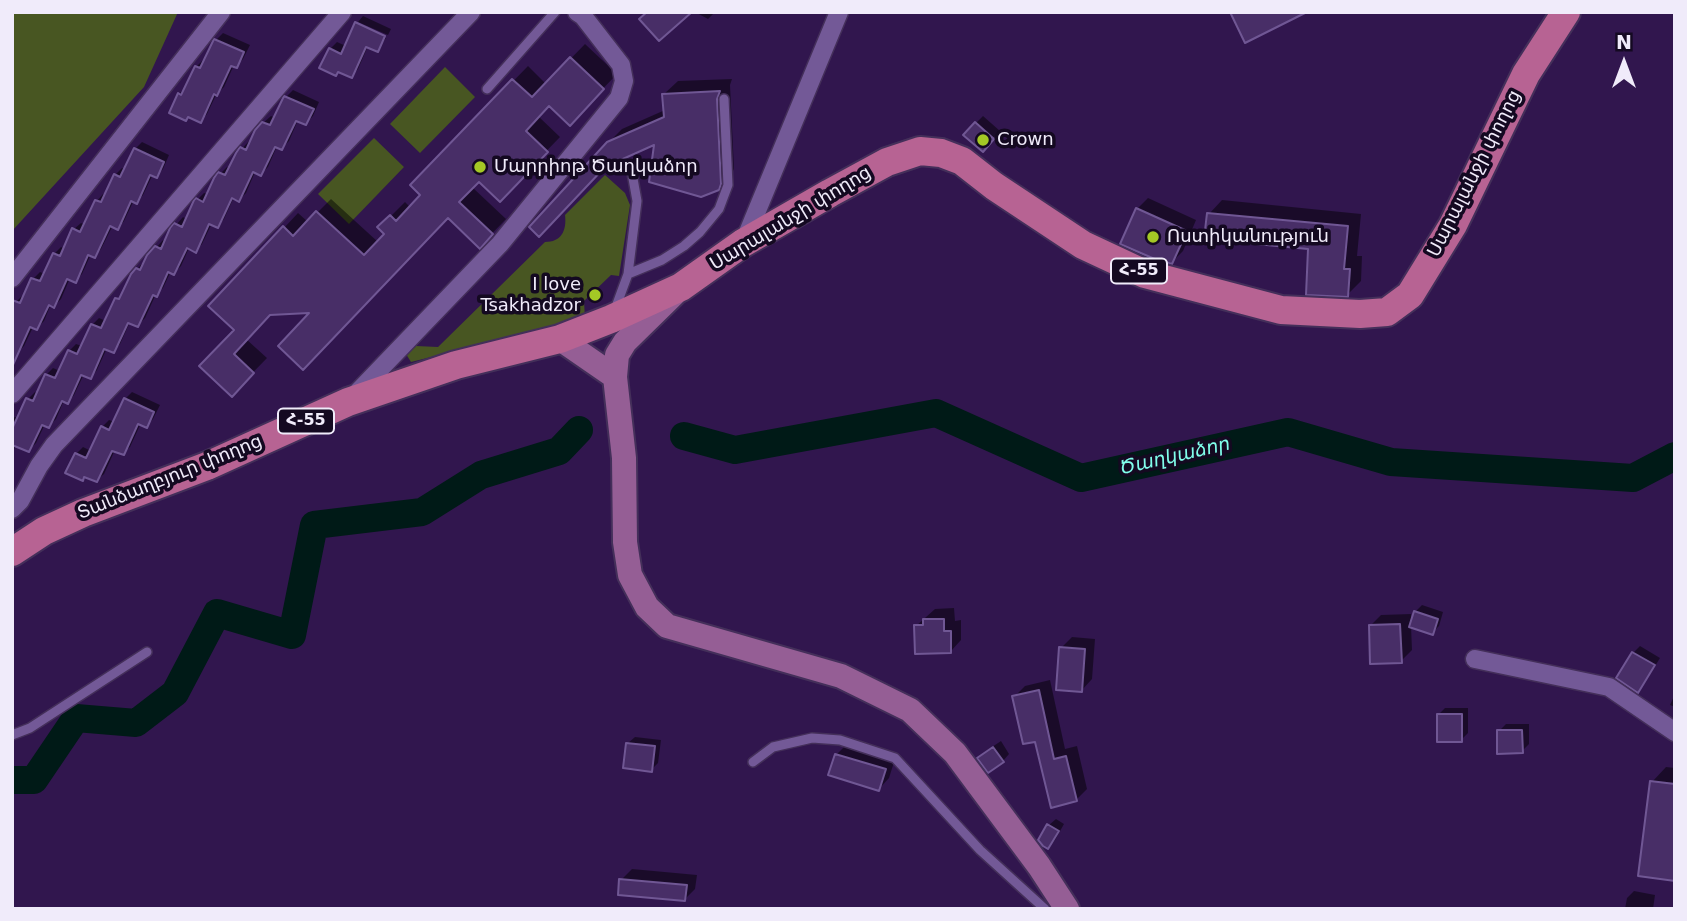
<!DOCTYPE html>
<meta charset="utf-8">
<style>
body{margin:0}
#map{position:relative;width:1687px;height:921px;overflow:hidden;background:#31164e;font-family:"DejaVu Sans",sans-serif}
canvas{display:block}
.frame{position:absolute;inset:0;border:14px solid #f0ebfa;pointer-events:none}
.north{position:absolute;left:1589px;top:28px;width:70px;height:70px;-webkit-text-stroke:5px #140921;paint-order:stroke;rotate:0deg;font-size:19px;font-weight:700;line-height:28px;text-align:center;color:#f0ebfa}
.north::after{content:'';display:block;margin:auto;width:24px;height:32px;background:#f0ebfa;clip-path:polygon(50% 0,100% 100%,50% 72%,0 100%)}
</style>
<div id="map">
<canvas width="1687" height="921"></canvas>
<div class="frame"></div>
<div class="north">N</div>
</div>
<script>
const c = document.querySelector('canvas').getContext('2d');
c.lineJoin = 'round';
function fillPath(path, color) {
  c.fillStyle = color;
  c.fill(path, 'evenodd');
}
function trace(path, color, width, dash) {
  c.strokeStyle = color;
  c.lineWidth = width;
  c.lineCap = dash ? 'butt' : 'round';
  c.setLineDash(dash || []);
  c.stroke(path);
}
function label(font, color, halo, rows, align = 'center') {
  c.font = font + ' "DejaVu Sans","Noto Sans Armenian",sans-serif';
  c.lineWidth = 7;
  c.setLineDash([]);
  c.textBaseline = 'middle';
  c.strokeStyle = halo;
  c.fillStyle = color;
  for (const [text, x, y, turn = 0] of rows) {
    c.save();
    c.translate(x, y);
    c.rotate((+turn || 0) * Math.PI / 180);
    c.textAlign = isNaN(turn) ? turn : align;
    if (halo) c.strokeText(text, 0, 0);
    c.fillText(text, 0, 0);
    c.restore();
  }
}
fillPath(new Path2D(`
 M12 12H178L144 87 12 231Z
 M445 67 475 97 420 153 390 124Z
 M374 138 404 167 349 224 318 194Z
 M605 175 625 193 630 205 619 276 611 275 584 301 585 319 411 362 406 354 416 346 438 347 545 242C561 242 567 231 565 215Z`), '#485622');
fillPath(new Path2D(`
 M695 12H715L708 19Z
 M363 16 391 29 388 35 358 22Z
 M357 23V25L386 38 377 50 368 46 358 69 351 76 340 71 336 74 330 49 337 42 346 46Z
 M223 33 250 45 243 59 236 66 234 65 224 87 216 95 207 114 201 121 179 94 187 86 196 67 203 60 205 61 216 40Z
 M585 44 617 74 570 123 550 104 538 116 560 137 500 199 479 179 472 187 506 219 480 246 448 216 313 312 271 313 246 339 267 358 232 394 202 366 236 329 211 306 298 213 308 222 331 199 378 242 386 234 380 227 405 202 411 208 423 195 412 185 528 66 546 84Z
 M732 79 730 85 734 169 731 175 718 189 656 142 608 143 622 129 665 110 664 94 678 81Z
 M293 90 319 102 313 116 306 123 298 120 289 141 282 148 277 146 268 167 261 174 255 172 246 193 239 200 234 197 224 219 218 226 212 223 202 244 195 251 189 248 181 266 174 273 171 271 163 288 156 294 145 318 138 325 130 322 120 344 113 351 107 348 97 370 91 377 84 374 74 395 68 402 64 400 56 419 49 426 45 424 36 443 29 450 17 445 14 449 12 448V419L15 417 19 419 28 399 35 392 38 394 46 375 53 368 60 371 69 351 76 344 82 346 92 325 99 318 106 321 117 299 124 292 132 275 163 240 166 242 176 225 183 217 187 220 196 201 204 193 208 194 215 179 227 167 230 168 237 154 249 141 251 143 263 123 271 116 275 118 286 97Z
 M983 116 1000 131 989 143 976 123Z
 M142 142 169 155 163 169 156 176 153 174 143 195 136 202 134 200 124 221 118 228 113 225 101 249 95 256 91 254 82 274 75 281 70 278 61 299 54 306 51 304 44 321 37 328 33 327 24 346 17 353 16 302 23 295 25 296 33 279 40 272 45 274 54 254 61 247 65 249 74 229 81 223 86 225 97 201 103 194 106 195 115 175 122 168 126 170 135 149Z
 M1148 198 1196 220 1183 251 1172 262 1137 209Z
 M1222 200 1361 214 1357 256H1362L1361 281 1347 295 1310 247 1209 214Z
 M132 392 160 405 153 419 146 426 141 423 130 447 123 453 115 450 104 474 97 480 76 454 83 447 91 451 102 427 109 420 115 422 125 399Z
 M1422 605 1443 612 1439 626 1432 633 1411 626 1412 650 1401 661 1370 626 1381 615 1411 614V625L1415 612Z
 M954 608 955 621 961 620V640L951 651 916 626 935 609Z
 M1072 637 1095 639 1092 679 1082 690 1061 648Z
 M1640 646 1660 658 1644 684 1638 691 1618 678 1633 653Z
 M1050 680 1065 749 1077 746 1087 789 1076 800 1037 740 1014 697 1025 686Z
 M1675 694V707L1670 705Z
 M1445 708H1468V733L1461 740 1438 715Z
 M1506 724H1529V744L1522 751 1499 731Z
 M635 737 661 740 658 763 651 770 628 743Z
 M1001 741 1009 754 1003 761 979 758 986 751Z
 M847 744 895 759 889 778 879 789 836 755Z
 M1666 767 1675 768V878L1652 782Z
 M1056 819 1064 824 1055 840 1048 847 1049 825Z
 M632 869 697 875 695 889 684 900 621 880Z
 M1634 891 1655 895 1653 909H1625L1627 898Z`), '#0007');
trace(new Path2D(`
 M684 436 735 450 936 413 1081 478 1288 432 1391 462 1633 478 1675 456
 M12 780H34L76 718 136 723 175 693 217 613 292 635 314 525 422 512 481 475 559 451 579 430`), '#001a17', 28);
const building = new Path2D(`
 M647 12H692L659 41 639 19Z
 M1230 12H1307L1245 43Z
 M355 22 385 36 378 52 366 47 352 78 338 72 336 76 319 68 329 48 341 54Z
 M214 39 244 52 237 68 231 66 217 96 214 94 201 123 188 117 186 121 169 113 178 93 181 95 195 66 200 68Z
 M570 57 604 89 570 126 549 106 526 131 548 152 500 202 479 182 459 202 493 234 480 249 448 218 303 370 278 346 309 313 270 315 234 354 254 373 232 397 199 366 234 330 208 306 283 226 293 236 316 211 364 255 384 234 377 227 390 215 396 221 420 195 410 185 512 79 532 97Z
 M720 91 717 99 721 184 719 190 701 197 649 182 654 145 605 167 539 237 529 227 607 142 664 117 662 94Z
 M284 96 314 109 306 125 296 121 282 150 275 147 261 176 253 172 239 202 232 198 218 228 209 224 196 253 187 248 174 275 168 272 157 297 153 295 138 327 128 323 114 353 104 349 91 379 81 375 68 404 62 401 49 428 42 425 29 452 12 445V429L26 398 33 401 45 374 55 378 68 350 77 354 91 324 101 328 115 298 119 299 131 274 136 268 140 270 147 255 155 246 161 249 170 228 174 223 182 227 194 200 196 198 203 202 214 178 218 172 225 175 236 153 240 147 246 150 255 130 262 122 270 125Z
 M975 122 994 139 983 152 963 135Z
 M134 148 164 162 157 178 150 175 137 204 131 201 118 230 110 226 95 258 88 255 76 283 67 279 54 308 49 305 37 330 30 327 12 367V300L20 303 31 278 40 281 53 253 60 256 72 228 80 232 95 200 101 202 114 174 120 177Z
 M1136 208 1187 231 1172 264 1157 260 1120 244Z
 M1207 213 1348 226 1344 269H1350L1348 297 1306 295 1308 249 1204 239Z
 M124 398 154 412 147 428 138 424 124 455 112 451 97 482 84 477 83 481 65 473 75 453 86 458 101 426 109 430Z
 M1414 611 1438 619 1433 635 1409 627Z
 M923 619H944V631H951V653L915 654 914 625H923Z
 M1400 624 1402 663 1370 664 1369 625Z
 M1059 647 1085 649 1082 692 1056 690Z
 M1632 652 1655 665 1638 693 1616 678Z
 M1039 690 1054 759 1066 756 1077 801 1051 808 1035 742 1023 744 1012 696Z
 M1437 714H1462V742H1437Z
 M1497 730H1522L1523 753 1497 754Z
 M626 743 655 746 652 772 623 768Z
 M993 747 1004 762 988 773 977 758Z
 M835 754 886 769 879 791 828 775Z
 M1650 781 1675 784V881L1638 876Z
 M1047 824 1059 831 1048 849 1043 846 1038 840Z
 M619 879 687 885 685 901 618 895Z`);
fillPath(building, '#482e67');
trace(building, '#705794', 2);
const lane = new Path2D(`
 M487 89 555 12
 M628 274 662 260 684 246 700 232 719 209 728 185 724 99
 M614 312 628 274 637 201 632 173
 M12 735 30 728 147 652
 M753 762 773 747 812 738 840 740 895 758 980 850 1045 909`);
const street = new Path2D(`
 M744 242 839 12
 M12 278 221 12
 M12 394 342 12
 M353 397 500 244 619 98 624 81 621 65 583 16 577 12
 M12 509 20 501 39 466 54 445 471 12
 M1475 659 1609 687 1675 732`);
const secondary = new Path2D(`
 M674 294 625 342 617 355 615 377 624 458 625 542 630 575 647 607 667 626 841 676 910 710 955 753 1039 866 1067 909
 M560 339 615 377`);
const primary = new Path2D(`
 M12 552 44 531 83 513 207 466 348 402 456 365 560 339 611 319 681 287 743 243 830 193 887 162 920 151 941 153 962 161 994 186 1083 245 1145 274 1281 310 1360 314 1387 312 1410 295 1453 225 1526 74 1566 12`);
trace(lane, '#442f5a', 12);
trace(street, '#442f5a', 21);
trace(secondary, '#442f5a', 28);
trace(primary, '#442f5a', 32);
trace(lane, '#735997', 9);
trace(street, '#735997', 18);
trace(secondary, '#955e95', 24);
trace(primary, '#b76393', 28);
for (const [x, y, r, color] of [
 [983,140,7,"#a4c825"],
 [480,167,7,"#a4c825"],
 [1153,237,7,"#a4c825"],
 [595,295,7,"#a4c825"]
]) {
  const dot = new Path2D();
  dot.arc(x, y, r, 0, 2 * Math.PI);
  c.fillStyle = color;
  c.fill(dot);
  trace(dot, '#140921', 2.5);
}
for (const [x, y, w] of [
 [1139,271,56],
 [306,421,56]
]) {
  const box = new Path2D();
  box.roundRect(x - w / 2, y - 12.5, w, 25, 5);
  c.fillStyle = '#140921';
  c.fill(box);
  trace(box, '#f0ebfa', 2);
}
label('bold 16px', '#f0ebfa', null, [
 ["Հ-55",1139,271],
 ["Հ-55",306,421]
]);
label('18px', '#f0ebfa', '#140921', [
 ["Crown",997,140],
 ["Մարրիոթ Ծաղկաձոր",494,167],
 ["Ոստիկանություն",1167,237],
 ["I love",581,285,"right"],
 ["Tsakhadzor",581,306,"right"]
], 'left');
label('18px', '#f0ebfa', '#140921', [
 ["Սարալանջի փողոց",1475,174,-63],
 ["Սարալանջի փողոց",791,219,-31],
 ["Տանձաղբյուր փողոց",170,478,-22]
]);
label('italic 19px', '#80feeb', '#140921', [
 ["Ծաղկաձոր",1175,457,-13]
]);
</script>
